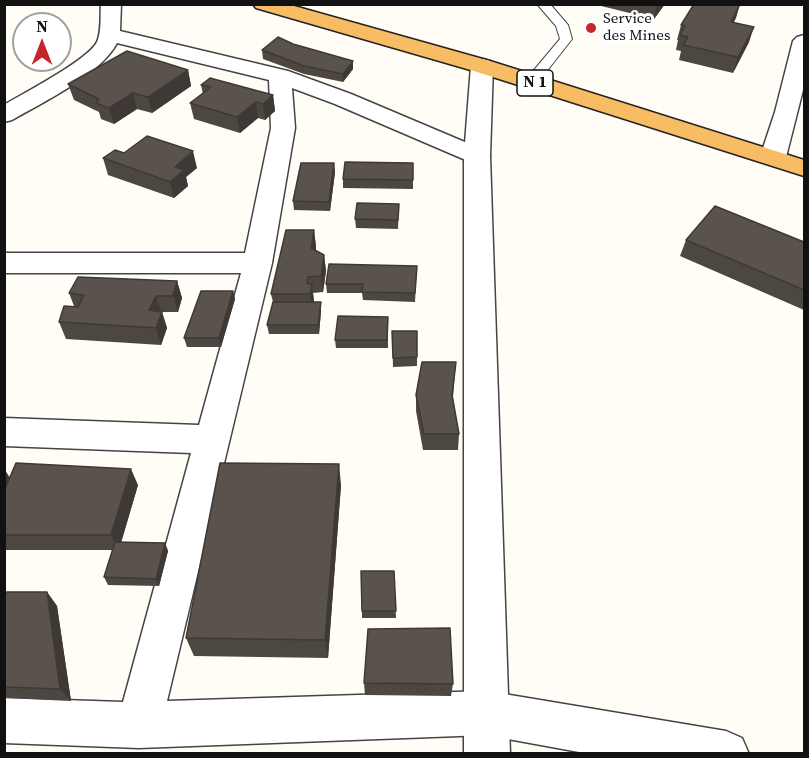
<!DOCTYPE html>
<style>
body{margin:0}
#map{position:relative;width:809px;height:758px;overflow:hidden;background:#fffdf5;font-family:"Source Serif 4",serif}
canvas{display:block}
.frame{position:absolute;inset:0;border:6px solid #111;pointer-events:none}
.north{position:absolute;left:12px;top:12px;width:60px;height:60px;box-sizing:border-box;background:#fff;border:2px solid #a0a0a0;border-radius:50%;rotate:0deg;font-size:16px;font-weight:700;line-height:24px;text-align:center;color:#111}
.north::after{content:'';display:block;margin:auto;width:21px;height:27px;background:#c4262e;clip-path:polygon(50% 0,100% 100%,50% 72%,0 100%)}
</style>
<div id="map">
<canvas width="809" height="758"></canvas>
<div class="frame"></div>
<div class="north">N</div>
</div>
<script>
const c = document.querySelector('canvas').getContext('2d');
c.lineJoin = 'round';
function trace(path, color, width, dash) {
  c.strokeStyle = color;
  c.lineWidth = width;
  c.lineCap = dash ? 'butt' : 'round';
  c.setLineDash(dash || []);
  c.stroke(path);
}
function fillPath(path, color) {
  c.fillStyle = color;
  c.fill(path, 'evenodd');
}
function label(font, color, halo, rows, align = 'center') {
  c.font = font + ' "Source Serif 4",serif';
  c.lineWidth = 6;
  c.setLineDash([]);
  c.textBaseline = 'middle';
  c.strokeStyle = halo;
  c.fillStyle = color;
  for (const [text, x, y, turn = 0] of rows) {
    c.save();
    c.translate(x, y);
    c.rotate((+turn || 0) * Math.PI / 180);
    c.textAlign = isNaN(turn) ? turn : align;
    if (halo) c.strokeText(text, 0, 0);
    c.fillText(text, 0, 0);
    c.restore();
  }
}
const service = new Path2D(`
 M537 4H550L568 25 572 39 536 85 531 86 524 82 560 39 556 26Z`);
const minor = new Path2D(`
 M101 4H121L120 31 288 71 351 94 486 151 490 156 486 161 477 164 468 161 335 104 292 88 295 128 272 263 167 701 486 691 726 731 742 738 749 754H590L486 735 139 748 4 743V698L123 702 191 453 4 446V418L199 425 241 273H4V253H245L271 128 269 80 117 43C100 75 43 102 12 120L4 122V105C24 93 88 60 97 42 102 31 100 16 101 4Z
 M804 35V86L786 157 782 162 773 165 764 162 760 157 775 112 793 41 797 37Z`);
const tertiary = new Path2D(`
 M482 59 490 61 493 66 490 156 510 754H464V156L471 66 474 61Z`);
const trunk = new Path2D(`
 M253 4H287L490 61 804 160V176L474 71 256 8Z`);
trace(service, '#444', 2);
trace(minor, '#444', 3);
trace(tertiary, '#444', 3);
trace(trunk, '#222', 3);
fillPath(service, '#fff');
fillPath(minor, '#fff');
fillPath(tertiary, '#fff');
fillPath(trunk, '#f7bc64');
fillPath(new Path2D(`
 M593 4H665L654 19Z
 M740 4 734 22 749 42 733 73 679 60 681 51 676 50 678 40H677L681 25Z
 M262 50 353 69 343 82 304 74 263 59Z
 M188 70 191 86 152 113 137 109 114 124 101 119 99 112 74 100 68 84Z
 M201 85 273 95 275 111 265 120 258 118 240 133 194 119 190 103 203 94Z
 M124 153 197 168 186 177 188 186 174 198 108 175 103 158Z
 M334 163 335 172 330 211 294 210 293 201Z
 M343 179 413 180V189L343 188Z
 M399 204 398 229 356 228 355 219Z
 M314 230 316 247V251L324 255 326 271 323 292 313 293 314 302H321V311L319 334H269L267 325 273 302 271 294Z
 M686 240 804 242V310L680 256Z
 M417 266 415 302 363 300 362 293H327L326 284Z
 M177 281 182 298 178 312H162L167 328 161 345 66 339 59 322 74 306 69 293Z
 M233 291 235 299 221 347H187L184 338Z
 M388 317V348H336L335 340Z
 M392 331H417V366L393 367Z
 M456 362 453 398 459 434 458 450H423L416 411V395Z
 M4 469 10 478 138 485 121 542 165 543 168 551 159 586 108 585 104 577 113 550H4Z
 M341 485 328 658 194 656 186 638Z
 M394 571 396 618H362V611Z
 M4 592H47L57 606 71 701 4 698Z
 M364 683 453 684 451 696 365 695Z`), '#4d4742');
fillPath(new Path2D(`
 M657 4H665L654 19Z
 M740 4 736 18 726 37 731 22Z
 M754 27 749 42 733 73 738 57Z
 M353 61V69L343 82V74Z
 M188 70 191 86 152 113 148 97Z
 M133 93 137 109 114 124 109 108Z
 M273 95 275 111 265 120 263 104Z
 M256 102 258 118 240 133 237 117Z
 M193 151 197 168 186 177 188 186 174 198 170 182 175 167Z
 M334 163 335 172 330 211 329 202Z
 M314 230 316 247 313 265 311 248Z
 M324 255 326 271 323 292 321 276Z
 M177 281 182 298 178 312 173 296Z
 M312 285 314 301 312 311 310 294Z
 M233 291 235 299 221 347 219 338Z
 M156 296 161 312 149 310Z
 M321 302V311L319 334 318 325Z
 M162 312 167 328 161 345 156 328Z
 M339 464 341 485 328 658 325 640Z
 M4 469 12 481 4 499Z
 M131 469 138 485 119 550 111 535Z
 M165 543 168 551 159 586 156 579Z
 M47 592 57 606 71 701 60 689Z`), '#3f3936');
const building = new Path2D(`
 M694 4H740L731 22 754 27 738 57 683 45 688 37 680 35 685 26 681 25Z
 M278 37 293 44 353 61 343 74 304 66 262 50Z
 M127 51 188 70 148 97 133 93 109 108 96 103 99 99 68 84Z
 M210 78 273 95 263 104 256 102 237 117 190 103 211 87 201 85Z
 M147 136 193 151 175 167 184 170 170 182 103 158 115 150 124 153Z
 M345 162 413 163V180L343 179Z
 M301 163H334L329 202 293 201Z
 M357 203 399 204 398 220 355 219Z
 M715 206 804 242V290L686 240Z
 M286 230H314L311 248 324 255 321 276 308 277 307 283 312 285 310 294H271Z
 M329 264 417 266 415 293 362 292 363 284H326Z
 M78 277 177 281 173 296H156L149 310 162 312 156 328 59 322 64 306 78 307 84 295 69 293Z
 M201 291H233L219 338H184Z
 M273 302H321L318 325H267Z
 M338 316 388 317 387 340H335Z
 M392 331H417V357L393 358Z
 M422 362H456L452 395 459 434H424L416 395Z
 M16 463 131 469 111 535H4V491Z
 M220 463 339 464 325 640 186 638Z
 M115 542 165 543 156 579 104 577Z
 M361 571H394L396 611H362Z
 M4 592H47L60 689 4 687Z
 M450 628 453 684 364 683 368 629Z`);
fillPath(building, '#5a524d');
trace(building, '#3f3936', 1.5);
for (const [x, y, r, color] of [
 [591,28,6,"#c4262e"]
]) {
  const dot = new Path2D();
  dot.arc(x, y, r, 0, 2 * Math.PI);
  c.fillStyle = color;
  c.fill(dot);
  trace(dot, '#fff', 2);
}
label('15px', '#111', '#fff', [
 ["Service",603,19],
 ["des Mines",603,36]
], 'left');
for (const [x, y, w] of [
 [535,83,36]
]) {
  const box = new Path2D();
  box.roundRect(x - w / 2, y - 13, w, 26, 4.5);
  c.fillStyle = '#fff';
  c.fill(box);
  trace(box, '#111', 1.5);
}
label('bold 16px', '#111', null, [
 ["N 1",535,83]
]);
</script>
